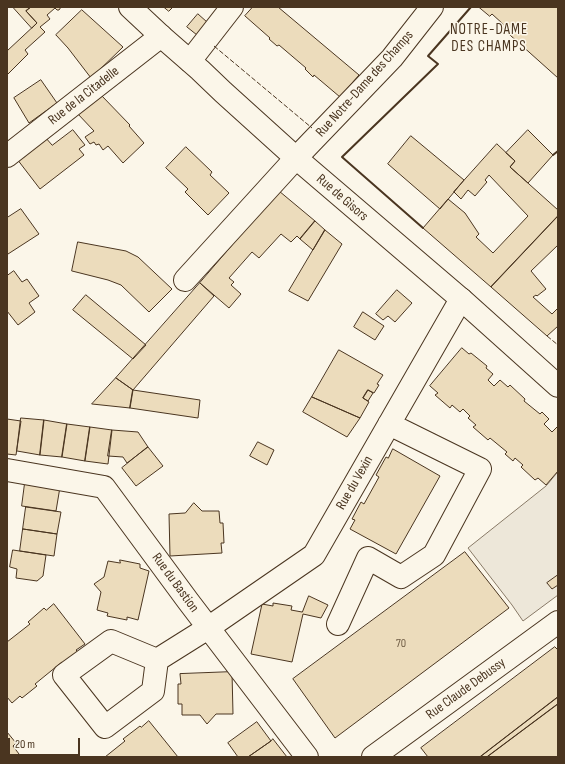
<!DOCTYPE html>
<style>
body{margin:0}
#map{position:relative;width:565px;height:764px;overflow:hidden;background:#fbf6e9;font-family:"Sofia Sans Condensed",sans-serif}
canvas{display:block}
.frame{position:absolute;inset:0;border:8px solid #4a3520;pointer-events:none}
.scale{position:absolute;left:8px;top:738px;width:72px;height:18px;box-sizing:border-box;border:2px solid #4a3520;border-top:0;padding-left:5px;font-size:12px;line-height:14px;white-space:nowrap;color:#4a3520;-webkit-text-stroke:3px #fbf6e9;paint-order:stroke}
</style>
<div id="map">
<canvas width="565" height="764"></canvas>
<div class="frame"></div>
<div class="scale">20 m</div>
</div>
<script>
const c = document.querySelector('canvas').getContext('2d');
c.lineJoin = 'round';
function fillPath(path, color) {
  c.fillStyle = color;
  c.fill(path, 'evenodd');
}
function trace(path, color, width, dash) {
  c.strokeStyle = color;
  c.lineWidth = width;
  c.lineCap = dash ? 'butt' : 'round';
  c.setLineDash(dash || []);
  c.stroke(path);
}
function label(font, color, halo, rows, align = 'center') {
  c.font = font + ' "Sofia Sans Condensed",sans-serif';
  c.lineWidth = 3;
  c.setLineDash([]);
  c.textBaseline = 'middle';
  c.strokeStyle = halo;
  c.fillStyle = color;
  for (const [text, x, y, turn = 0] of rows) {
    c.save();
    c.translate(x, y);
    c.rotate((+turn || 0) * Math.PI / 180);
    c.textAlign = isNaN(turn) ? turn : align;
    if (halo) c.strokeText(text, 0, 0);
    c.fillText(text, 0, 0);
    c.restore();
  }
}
const parking = new Path2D(`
 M558 472V595L523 621 512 605 468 548 546 486Z`);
fillPath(parking, '#ede7d9');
trace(parking, '#887966', 1);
const building = new Path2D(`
 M13 7H31L26 11 37 23 32 28Z
 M31 7H61L59 10H57L55 8 47 15 50 19 40 27 45 32 25 50 28 54 7 75V51L37 23 26 11Z
 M164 7H173L169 11Z
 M253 7H278L359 75 340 97 314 75 313 77 305 69 306 68 279 45 277 46 269 39 270 38 245 16Z
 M479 7H558V78L501 27 503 24 492 14 490 16Z
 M82 10 123 47 91 78 68 48 56 35Z
 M198 14 207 22 197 35 187 27Z
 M41 80 57 103 29 123 14 98Z
 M101 95 130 125 129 126 144 143 123 163 108 146 103 150 99 144 96 145 94 142 90 144 85 137 94 131 77 113Z
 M73 130 85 145 79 149 84 155 40 189 17 159 45 137 52 145Z
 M528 130 553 155 528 183 510 167 515 161 506 153Z
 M411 136 464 180 440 209 388 164Z
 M497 144 515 161 510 167 558 210V216L491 287 423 228 448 199 465 213 479 234 476 237 493 253 528 216 489 175 485 180 487 182 475 196 468 190 461 199 454 192Z
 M186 147 212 172 210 175 229 193 208 215 185 192 188 189 166 168Z
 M279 191 315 221 300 239 297 236 291 242 281 234 259 258 252 252 229 278 234 282 231 285 241 294 229 308 200 283Z
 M21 209 39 234 8 254 7 253V218Z
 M558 216V245L531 271 546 289 537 296 536 295 533 297 552 314 558 308V326L547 336 491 287Z
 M315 221 325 230 313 250 300 239Z
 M325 230 342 244 308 301 289 291Z
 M78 242 126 251 138 257 172 289 149 312 121 285 108 280 72 271Z
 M14 271 22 282 27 279 39 296 29 303 35 312 18 325 7 311V276Z
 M200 283 214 296 133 390 116 378Z
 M397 290 412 303 395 322 388 316 383 320 376 314Z
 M86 295 146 345 133 359 73 310Z
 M363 312 384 326 375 340 354 327Z
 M462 348 469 354 471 353 487 366 486 368 493 374 488 380 494 386 500 380 508 387 510 385 525 399 524 401 540 414 542 412 549 419 544 424 552 432 558 426V471L546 485 538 478 535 480 521 467 523 465 515 458 513 461 505 454 507 452 490 438 488 440 473 427 476 425 468 418 470 416 463 409 460 412 452 405 450 408 435 395 438 393 430 386Z
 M339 350 383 375 377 384 379 385 374 393 368 390 363 398 369 402 360 418 312 397Z
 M116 378 133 390 130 408 92 404Z
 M133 390 200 400 198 418 130 408Z
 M368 390 373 393 368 401 363 398Z
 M312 397 360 418 347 437 303 412Z
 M21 418 44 420 40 455 17 451Z
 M7 419 21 421 16 455 7 454Z
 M44 420 67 424 62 457 40 455Z
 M67 424 90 427 85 461 62 457Z
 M90 427 112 430 108 464 85 461Z
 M112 430 138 432 148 447 127 463 123 457 108 456Z
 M258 442 274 450 267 465 250 456Z
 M148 447 163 466 136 486 122 468Z
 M393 449 440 476 396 554 350 529 355 520 352 519 361 502 364 504 379 477 376 475 386 457 388 458Z
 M25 483 60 487 56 511 22 506Z
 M194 503 202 511H219L220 523H223L224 543H221L222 553 170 556 169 514 185 513Z
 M26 507 61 512 57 534 23 529Z
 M23 529 57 534 54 556 20 551Z
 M13 550 46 555 43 576 37 581 16 578 17 569 10 567Z
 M465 552 509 608 335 738 293 679Z
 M120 560 140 564V568L149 571 138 620 127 617V620L107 616 108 613 97 610 101 592 94 584 104 577 108 561 120 563Z
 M558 575V585L552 589 547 583Z
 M309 596 328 605 321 618 303 614 292 662 251 654 262 604 273 606V603L292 606 291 610 302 612Z
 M54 604 85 644 76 650 78 652 64 664 62 662 35 684 37 686 22 698 20 696 12 703 7 697V642L30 624 28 622 44 608 46 610Z
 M555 647 558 650V697L480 757H428L421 748Z
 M232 672 233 714H216L207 724 200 715H182V704H178V684H181L180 674Z
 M558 697V704L487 757H480Z
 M558 704V757H487Z
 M149 721 178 757H105L125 741 123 739 140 726 141 727Z
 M257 722 271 741 248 757H238L228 743Z
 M7 732 16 743 13 746 19 754 16 757H7Z
 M273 739 287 757H248L271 741Z`);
fillPath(building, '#ecdcbc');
trace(building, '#4a3520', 1);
const minor = new Path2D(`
 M190 61 232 7
 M7 156 161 36
 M185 280 296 158 392 58 432 7
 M7 470 104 487 188 601 307 757
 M338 624 368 558 401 577 434 555 480 469 389 424
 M157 660 111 641 64 675 105 727 153 691 157 660 208 628 314 555 461 299
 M373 757 558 622`);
const major = new Path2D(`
 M130 7 161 36 200 70 223 92 296 158 461 299 558 386`);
trace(minor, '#4a3520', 24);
trace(major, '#4a3520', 24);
trace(minor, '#fbf6e9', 22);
trace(major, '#fbf6e9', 22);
trace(new Path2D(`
 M214 46 312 128
 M547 336 558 345`), '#4a3520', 1, [5, 2]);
trace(new Path2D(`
 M553 155 558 151
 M423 228 342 157 438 64 428 56 471 7`), '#4a3520', 2);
label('12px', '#725f47', null, [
 ["70",401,644]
]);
label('14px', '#4a3520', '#fbf6e9', [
 ["Rue Notre-Dame des Champs",365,84,-48],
 ["Rue de la Citadelle",84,96,-38],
 ["Rue de Gisors",342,198,41],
 ["Rue du Vexin",355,483,-60],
 ["Rue du Bastion",175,583,54],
 ["Rue Claude Debussy",466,689,-36]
]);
c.letterSpacing = '1px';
label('15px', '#4a3520', '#fbf6e9', [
 ["NOTRE-DAME",489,30],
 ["DES CHAMPS",489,47]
]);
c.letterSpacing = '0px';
</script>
